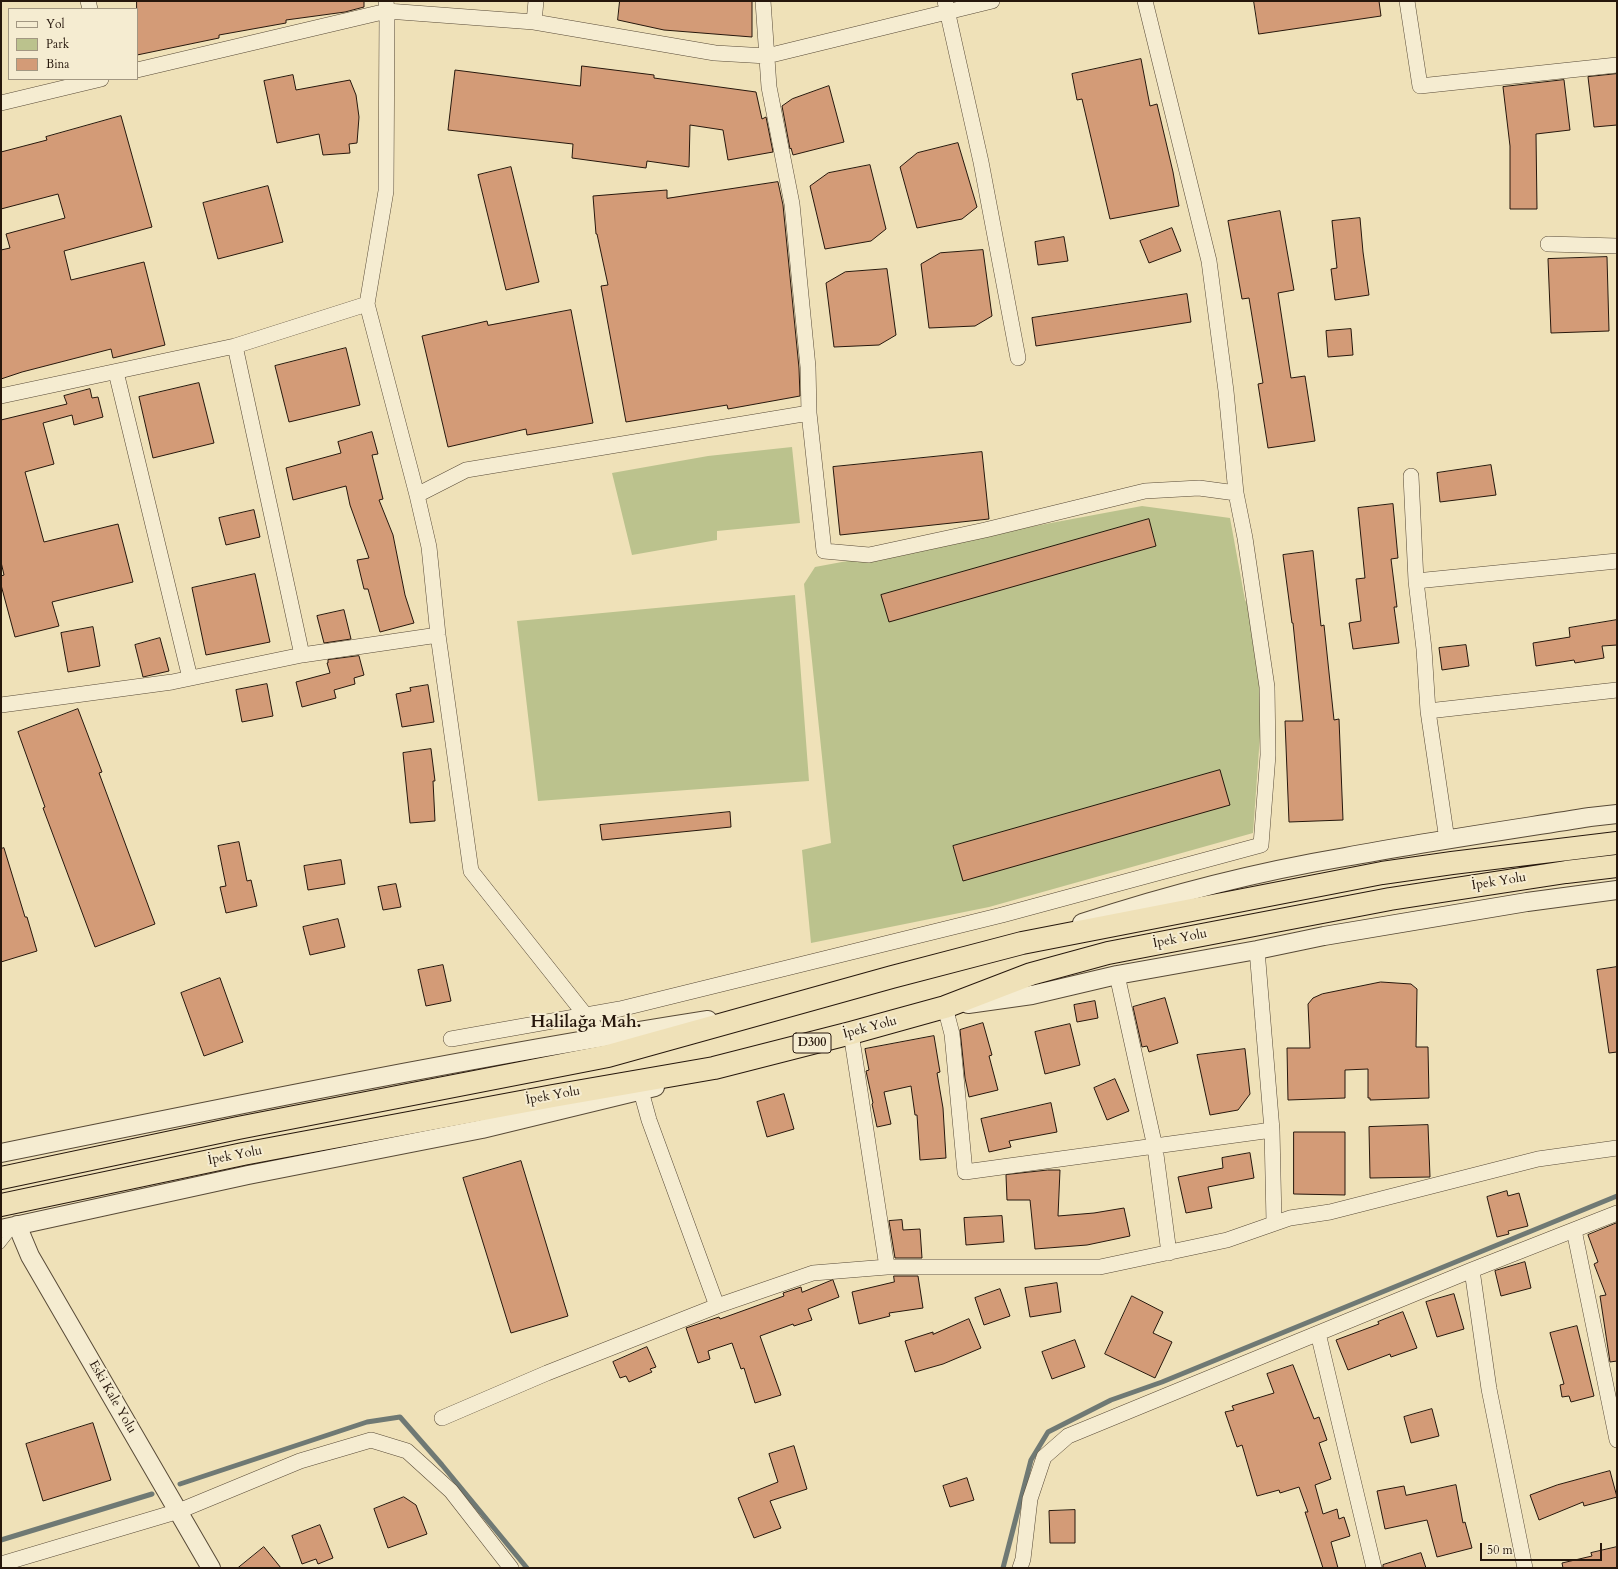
<!DOCTYPE html>
<meta charset="utf-8">
<style>
body{margin:0}
#map{position:relative;width:1618px;height:1569px;overflow:hidden;background:#efe1b8;font-family:Cardo,serif}
canvas{display:block}
.frame{position:absolute;inset:0;border:2px solid #26170c;pointer-events:none}
.legend{position:absolute;left:8px;top:8px;width:130px;height:72px;box-sizing:border-box;background:#f5ecd1;border:1px solid #a29782;margin:0;padding:5px 7px;list-style:none;font-size:12px;color:#26170c}
.legend li{display:flex;align-items:center;gap:8px;height:20px}
.legend b{width:20px;border:1px solid #a29782}
.scale{position:absolute;left:1480px;top:1543px;width:122px;height:18px;box-sizing:border-box;border:2px solid #26170c;border-top:0;padding-left:5px;font-size:12px;line-height:14px;white-space:nowrap;color:#26170c;-webkit-text-stroke:3px #f5ecd1;paint-order:stroke}
</style>
<div id="map">
<canvas width="1618" height="1569"></canvas>
<div class="frame"></div>
<ul class="legend">
<li><b style="height:5px;background:#f5ecd1"></b>Yol</li>
<li><b style="height:11px;background:#bbc28d"></b>Park</li>
<li><b style="height:11px;background:#d39b77"></b>Bina</li>
</ul>
<div class="scale">50 m</div>
</div>
<script>
const c = document.querySelector('canvas').getContext('2d');
c.lineJoin = 'round';
function fillPath(path, color) {
  c.fillStyle = color;
  c.fill(path, 'evenodd');
}
function trace(path, color, width, dash) {
  c.strokeStyle = color;
  c.lineWidth = width;
  c.lineCap = dash ? 'butt' : 'round';
  c.setLineDash(dash || []);
  c.stroke(path);
}
function label(font, color, halo, rows, align = 'center') {
  c.font = font + ' Cardo,serif';
  c.lineWidth = 4;
  c.setLineDash([]);
  c.textBaseline = 'middle';
  c.strokeStyle = halo;
  c.fillStyle = color;
  for (const [text, x, y, turn = 0] of rows) {
    c.save();
    c.translate(x, y);
    c.rotate((+turn || 0) * Math.PI / 180);
    c.textAlign = isNaN(turn) ? turn : align;
    if (halo) c.strokeText(text, 0, 0);
    c.fillText(text, 0, 0);
    c.restore();
  }
}
fillPath(new Path2D(`
 M792 447 800 523 717 531V540L632 555 612 473 708 456Z
 M1142 506 1230 518 1245 600 1250 609 1263 694 1253 833 989 907 811 943 802 850 831 843 804 584 815 567Z
 M795 595 809 781 538 801 517 621Z`), '#bbc28d');
trace(new Path2D(`
 M180 1484 367 1422 400 1417 442 1465 527 1568
 M1 1540 152 1494
 M1003 1568 1031 1460 1048 1432 1111 1400 1162 1382 1617 1196`), '#6f7974', 5);
const building = new Path2D(`
 M137 1H364V7L345 12 286 20V23L219 35V38L137 55Z
 M620 1H752V37L664 30 618 20Z
 M1254 1H1379L1381 16 1259 34Z
 M1141 59 1150 106 1157 104 1173 172 1179 206 1110 219 1082 99 1077 100 1072 74Z
 M582 66 654 75V78L756 92 762 119 766 117 773 152 728 160 723 130 690 125 689 167 647 161 646 168 572 158 573 144 448 130 455 70 580 86Z
 M1617 74V125L1594 127 1588 77Z
 M293 75 296 90 350 80 356 95 359 117 357 143 349 144 350 153 323 155 319 134 277 143 264 81Z
 M1564 80 1570 130 1536 134 1537 209H1510V146L1503 87Z
 M829 86 844 142 793 155 791 148 790 149 782 106 792 99Z
 M121 116 152 227 64 251 71 280 144 262 165 345 113 358 111 349 22 372 1 379V250L10 248 6 234 65 218 58 194 1 209V152L47 140 46 137Z
 M958 143 977 207 962 219 917 228 900 167 917 153Z
 M870 165 886 229 871 241 825 249 810 186 828 173Z
 M511 167 539 282 506 290 478 175Z
 M778 182 783 205 799 368 800 396 728 409 727 405 626 422 601 286 608 285 597 234H596L593 196 667 190V198Z
 M268 186 283 242 218 259 203 203Z
 M1280 211 1294 290 1278 293 1291 378 1305 376 1315 441 1268 448 1258 384 1263 383 1249 298 1242 299 1228 221Z
 M1360 218 1363 252 1369 295 1335 300 1331 269 1337 268 1332 221Z
 M1172 228 1181 251 1149 263 1140 241Z
 M1064 237 1068 261 1038 265 1035 242Z
 M983 250 992 316 975 326 929 328 921 264 940 253Z
 M1607 257 1609 331 1551 333 1548 259Z
 M887 269 896 335 879 345 834 347 826 283 845 272Z
 M1187 294 1191 322 1036 346 1032 318Z
 M571 310 593 423 527 435 526 429 448 447 422 336 487 321 488 325Z
 M1351 329 1353 355 1328 357 1326 331Z
 M346 348 360 405 289 422 275 366Z
 M199 383 214 443 153 458 139 397Z
 M90 389 92 398 98 397 103 417 74 425 72 415 43 423 54 464 25 472 44 542 118 524 133 582 52 602 59 626 15 637 1 585V576L4 575 1 562V420L67 404 64 396Z
 M372 432 378 454 372 455 383 499 379 500 393 535 405 595 414 623 380 632 368 589H364L357 560 369 558 350 505 346 486 293 500 286 468 341 453 338 442Z
 M982 452 989 519 840 535 833 467Z
 M1491 465 1496 495 1440 502 1437 473Z
 M1393 504 1398 558 1391 559 1397 607H1394L1399 643 1353 649 1349 623 1361 621 1356 579 1365 578 1358 508Z
 M254 510 260 537 226 545 219 518Z
 M1149 519 1156 546 889 622 881 595Z
 M1313 551 1321 626 1324 625 1334 720 1339 719 1343 820 1289 822 1285 721H1303L1293 623H1292L1283 555Z
 M255 574 270 642 206 655 192 588Z
 M344 610 351 639 324 643 317 616Z
 M1617 620V645L1602 646 1604 658 1575 663 1574 660 1536 666 1533 643 1570 637 1569 628Z
 M93 627 100 666 68 672 61 633Z
 M160 638 169 671 143 677 135 645Z
 M1466 645 1469 666 1442 670 1439 648Z
 M359 656 364 675 354 678 355 684 334 690 336 698 302 707 296 682 330 673 327 663H328V660Z
 M267 684 273 716 242 722 236 690Z
 M428 685 434 722 402 727 396 694 411 691 410 688Z
 M78 709 102 772 99 773 155 924 95 947 43 808 45 807 18 732Z
 M431 749 435 781H433L435 821 410 823 403 753Z
 M1220 770 1230 805 963 881 953 846Z
 M730 812 731 827 602 840 600 825Z
 M239 842 247 881 251 880 257 906 226 913 220 887 226 886 218 846Z
 M4 848 25 917H27L37 951 1 962V849Z
 M341 860 345 884 308 890 304 866Z
 M396 884 401 907 383 910 378 887Z
 M338 919 345 947 310 955 303 927Z
 M443 965 451 1001 426 1006 418 970Z
 M1617 967V1052L1609 1053 1597 970Z
 M220 978 243 1042 204 1056 181 993Z
 M1381 982 1411 984 1417 989 1416 1047H1428L1429 1098 1370 1100V1098H1368V1069L1345 1070V1098L1288 1100 1287 1048H1310L1308 1004 1313 998 1322 994Z
 M1165 998 1178 1043 1149 1052 1147 1046 1142 1047 1133 1007Z
 M1095 1001 1098 1018 1077 1022 1074 1005Z
 M983 1023 992 1055 989 1056 998 1090 969 1097 965 1078 960 1030Z
 M1070 1024 1080 1065 1045 1074 1035 1032Z
 M934 1036 940 1072 937 1073 943 1108 946 1158 920 1160 917 1115H915L911 1086 884 1092 891 1124 877 1127 872 1104 873 1103 866 1071 869 1070 865 1049Z
 M1245 1049 1250 1094 1238 1110 1210 1115 1197 1055Z
 M1115 1079 1129 1111 1107 1120 1094 1088Z
 M784 1094 794 1129 767 1137 757 1102Z
 M1051 1103 1057 1132 1009 1141 1011 1147 989 1152 981 1119Z
 M1428 1125 1430 1177 1370 1178 1369 1127Z
 M1294 1132H1345V1195L1294 1194Z
 M1250 1153 1254 1178 1208 1187 1212 1208 1186 1213 1178 1177 1223 1168 1222 1158Z
 M521 1161 568 1316 511 1333 463 1178Z
 M1048 1170H1060L1058 1216 1094 1213 1124 1208 1130 1236 1087 1245 1035 1249 1030 1200H1007L1006 1175Z
 M1507 1191 1508 1196 1519 1193 1528 1226 1508 1231 1509 1234 1497 1237 1487 1197Z
 M1002 1216 1004 1242 966 1245 964 1218Z
 M902 1220 903 1230 920 1229 922 1258H895L889 1221Z
 M1617 1223V1361L1610 1362 1600 1296 1606 1295 1594 1264 1598 1262 1588 1235Z
 M1525 1262 1531 1288 1501 1296 1495 1271Z
 M894 1276H918L923 1308 889 1313 890 1316 859 1324 852 1292 894 1282Z
 M833 1280 839 1297 808 1309 812 1320 794 1326 793 1324 760 1336 781 1395 755 1403 744 1368 741 1369 732 1343 708 1351 710 1359 698 1363 686 1328 719 1317 720 1319 784 1296 783 1293 801 1287 802 1292Z
 M1057 1283 1061 1312 1030 1317 1025 1288Z
 M1000 1289 1010 1316 984 1325 975 1298Z
 M1454 1294 1464 1329 1437 1337 1426 1302Z
 M1132 1296 1163 1312 1153 1333 1172 1342 1155 1378 1105 1354Z
 M1403 1312 1417 1348 1391 1357 1390 1354 1348 1370 1336 1340 1379 1324 1378 1322Z
 M969 1319 981 1348 943 1364 915 1372 905 1341 933 1332V1334Z
 M1577 1326 1594 1396 1571 1402 1569 1396 1562 1397 1560 1385 1564 1384 1550 1333Z
 M1075 1340 1085 1367 1052 1379 1042 1352Z
 M647 1347 656 1367 650 1369 652 1372 629 1382 626 1376 620 1378 613 1362Z
 M1293 1365 1314 1419 1319 1417 1327 1440 1319 1443 1331 1479 1315 1485 1323 1514 1337 1509 1339 1519 1344 1517 1350 1536 1331 1542 1338 1568H1323L1305 1512H1308L1299 1487 1280 1493 1279 1490 1257 1496 1242 1445 1237 1447 1225 1412 1234 1410 1232 1406 1274 1393 1267 1374Z
 M1432 1409 1439 1436 1411 1443 1404 1417Z
 M93 1423 111 1480 43 1501 26 1444Z
 M794 1446 807 1489 770 1501 781 1528 754 1538 738 1498 778 1482 769 1454Z
 M1610 1471 1617 1497 1584 1506 1583 1502 1539 1520 1530 1495 1557 1485Z
 M967 1478 974 1500 950 1507 943 1486Z
 M1456 1485 1463 1523 1465 1522 1472 1548 1437 1557 1427 1520 1385 1529 1377 1491 1404 1486 1406 1495Z
 M404 1497 416 1505 427 1534 388 1548 374 1509Z
 M1075 1510V1543H1050L1049 1511Z
 M320 1525 333 1558 318 1564 316 1559 302 1564 292 1536Z
 M264 1547 281 1568H238Z
 M1617 1547V1568H1563L1562 1563 1592 1556 1591 1553Z
 M1421 1553 1426 1568H1383V1565Z`);
fillPath(building, '#d39b77');
trace(building, '#26170c', 1);
const service = new Path2D(`
 M1 1245 12 1231`);
const minor = new Path2D(`
 M88 1 90 9
 M386 1 387 11 386 191 367 304 417 495 429 547 438 635 471 871 602 1036
 M763 1 769 87 792 204 808 367 809 413 824 551 869 555 985 530 1145 491 1199 488 1236 493
 M945 1 981 162 1018 358
 M1407 1 1420 86 1617 65
 M534 22 536 1
 M137 70 387 11 534 22 715 53 767 56 992 1
 M1 103 101 79
 M1548 244 1617 246
 M235 346 302 655
 M116 372 190 678
 M1 396 235 346 367 304
 M1411 476 1416 581 1424 649 1428 711 1447 840
 M417 495 466 470 809 413
 M1416 581 1617 561
 M1 705 172 682 302 655 438 635
 M1428 711 1617 690
 M1257 950 1272 1130 1274 1222
 M1117 975 1155 1147 1169 1253
 M945 1007 952 1034 965 1172 1272 1130
 M851 1033 887 1267
 M451 1039 620 1009 1002 915 1261 845 1268 755 1267 687 1245 538 1236 493 1226 391 1209 261 1145 1
 M641 1091 649 1120 717 1306
 M1574 1230 1617 1440
 M1472 1270 1489 1389 1525 1568
 M1318 1333 1374 1568
 M442 1418 547 1373 717 1306 813 1273 887 1267H1100L1227 1240 1290 1218 1330 1212 1538 1159 1617 1148
 M1 1564 179 1511 300 1461 371 1440 407 1451 451 1491 511 1568
 M1020 1568 1023 1559 1030 1499 1044 1457 1068 1436 1472 1270 1617 1213`);
const tertiary = new Path2D(`
 M1082 923C1167 895 1256 872 1345 857 1426 842 1508 830 1590 817L1617 814
 M968 1004 1032 995 1117 975 1257 950 1324 936 1527 902 1617 890
 M1 1153C236 1105 471 1057 708 1020
 M17 1225 30 1256 211 1568
 M1 1229 248 1175 482 1129 655 1087`);
const trunk = new Path2D(`
 M1 1178 238 1128 608 1056 892 977 1022 943 1382 873 1452 863 1617 843
 M1 1205 243 1154 553 1096 714 1068 851 1033 945 1007 1031 974 1108 953 1390 899 1566 872 1617 866`);
trace(service, '#584a37', 8);
trace(minor, '#584a37', 16);
trace(tertiary, '#584a37', 20);
trace(trunk, '#26170c', 24);
trace(service, '#f5ecd1', 7);
trace(minor, '#f5ecd1', 15);
trace(tertiary, '#f5ecd1', 18);
trace(trunk, '#efe1b8', 22);
for (const [x, y, w] of [
 [812,1043,38]
]) {
  const box = new Path2D();
  box.roundRect(x - w / 2, y - 10, w, 20, 3);
  c.fillStyle = '#f5ecd1';
  c.fill(box);
  trace(box, '#26170c', 1);
}
label('bold 12px', '#26170c', null, [
 ["D300",812,1043]
]);
label('13px', '#26170c', '#f5ecd1', [
 ["İpek Yolu",1499,882,-9],
 ["İpek Yolu",1180,939,-11],
 ["İpek Yolu",870,1028,-15],
 ["İpek Yolu",553,1096,-10],
 ["İpek Yolu",235,1156,-11],
 ["Eski Kale Yolu",112,1397,60]
]);
label('bold 17px', '#26170c', '#f5ecd1', [
 ["Halilağa Mah.",586,1023]
]);
</script>
